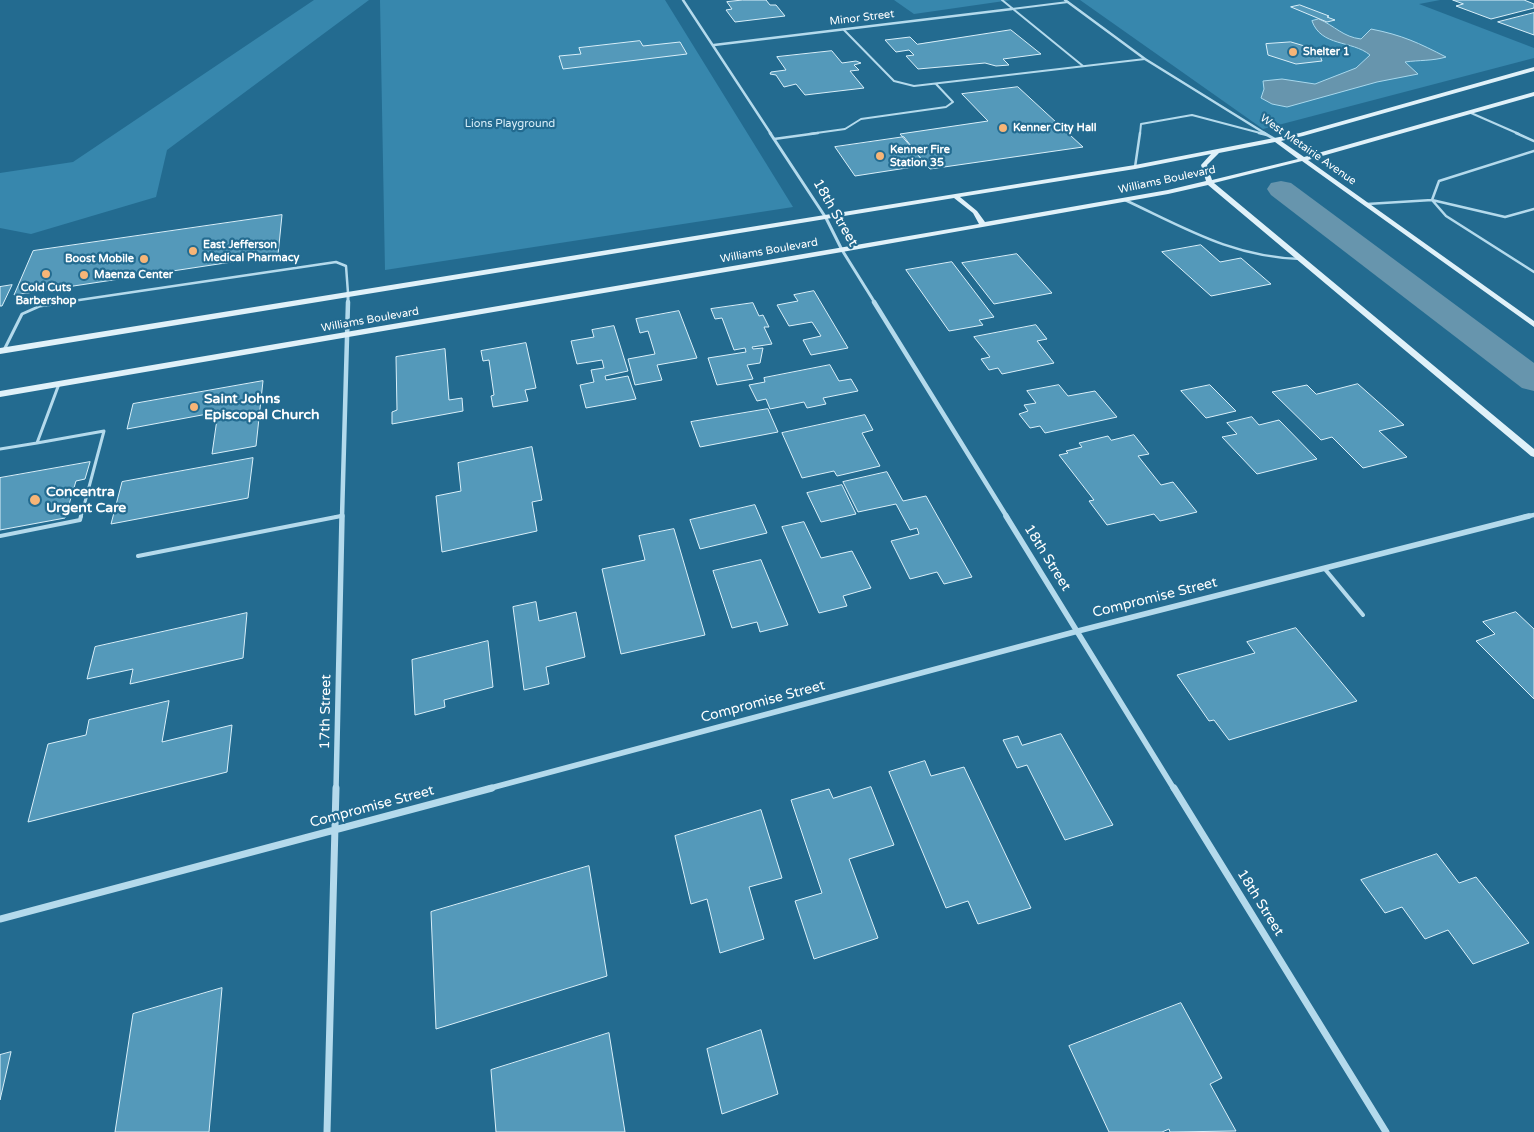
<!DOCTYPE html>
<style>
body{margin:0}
canvas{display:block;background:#236b90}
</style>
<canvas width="1534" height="1132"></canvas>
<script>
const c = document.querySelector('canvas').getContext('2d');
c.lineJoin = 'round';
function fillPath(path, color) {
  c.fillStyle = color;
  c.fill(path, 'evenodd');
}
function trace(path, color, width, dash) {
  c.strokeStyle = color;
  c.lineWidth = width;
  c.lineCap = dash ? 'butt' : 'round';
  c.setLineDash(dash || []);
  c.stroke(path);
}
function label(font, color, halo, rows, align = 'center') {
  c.font = font + ' "Varela Round",sans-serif';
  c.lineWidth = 4.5;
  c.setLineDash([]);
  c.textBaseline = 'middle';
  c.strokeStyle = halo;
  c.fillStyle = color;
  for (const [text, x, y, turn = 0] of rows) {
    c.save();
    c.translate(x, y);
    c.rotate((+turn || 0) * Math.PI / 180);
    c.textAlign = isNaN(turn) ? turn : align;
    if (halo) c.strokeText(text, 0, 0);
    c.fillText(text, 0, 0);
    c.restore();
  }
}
fillPath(new Path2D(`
 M314 0H369L167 150 156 197 31 234 0 228V173L73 162Z
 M380 0H665L793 207 385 270Z
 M894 0H1011L914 14Z
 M1080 0H1440L1419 4 1534 48V58L1263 129Z`), '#3787ad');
const water = new Path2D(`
 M1319 19C1335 26 1343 37 1361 39L1371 29C1402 35 1419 43 1446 57 1433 61 1419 60 1405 62L1418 74 1377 82 1287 107 1272 104 1261 98 1264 89 1263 81 1282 79 1315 84 1356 68 1370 55C1352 40 1321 47 1312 21Z`);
fillPath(water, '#6795ad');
trace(water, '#a8d8ed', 1);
fillPath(new Path2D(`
 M1281 181 1291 183 1534 363V391L1522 388 1271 195 1267 189 1271 183Z`), '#6795ad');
const building = new Path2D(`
 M743 0H766L770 5H776L785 16 735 22 726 10 732 9 727 2Z
 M1453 0H1524L1534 4V8L1491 19 1456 6 1463 4Z
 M1300 5 1329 16 1327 17 1335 20 1327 22 1291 7Z
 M1534 13V35L1498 22Z
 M1011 30 1041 54 1003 59 1009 65 996 66 985 63 918 69 906 56 914 55 909 50 896 52 885 40 910 37 917 44Z
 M640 41 643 46 680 42 687 54 563 69 559 56 581 54 579 48Z
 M1291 42 1318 50 1322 61 1296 64 1268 55 1266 44Z
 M832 51 842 63 856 61 861 63 854 65 859 70 850 71 864 88 805 95 796 84 784 87 776 75 770 74 771 72 786 70 777 57Z
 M1018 87 1083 147 930 169 900 134 988 121 962 94Z
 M904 137 926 165 855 176 835 147Z
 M282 215 278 255 14 295 33 251Z
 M1201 245 1220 262 1241 258 1271 284 1211 296 1162 252Z
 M1017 254 1052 293 994 304 962 263Z
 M952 262 994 317 979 320 983 325 949 331 906 270Z
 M12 285 2 306H0V287Z
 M814 291 848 348 811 355 803 340 821 336 812 322 789 326 777 305 798 301 794 295Z
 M753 303 759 316 763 315 769 327H764L772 344 752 347 753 349 763 348 760 363 747 365 753 379 717 385 708 358 746 352 745 348 734 350 722 318 715 319 711 309Z
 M679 311 697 358 657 365 662 380 635 385 628 359 655 354 648 331 640 333 636 319Z
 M1036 325 1047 339 1037 341 1054 363 1002 374 998 368 989 370 981 359 990 357 974 337Z
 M614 326 628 371 605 376 606 380 628 376 636 399 586 408 580 385 594 382 591 370 604 368 602 360 577 364 571 341 594 337 592 330Z
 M526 343 536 388 525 390 528 401 493 407 491 396 494 395 489 360 483 361 481 351Z
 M445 349 449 400 462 398 463 411 392 424V412L397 410 396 357Z
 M830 365 839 381 851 379 858 391 823 398 826 404 807 408 804 402 770 409 766 399 757 401 749 385 765 382 764 378Z
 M263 381 256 446 212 454 218 412 127 429 133 404Z
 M1358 384 1404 425 1379 431 1407 457 1363 468 1332 437 1321 440 1272 392 1307 385 1316 394Z
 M1059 385 1068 396 1095 391 1117 417 1045 433 1040 426 1030 428 1019 414 1028 411 1024 405 1036 403 1027 391Z
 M1210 385 1236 411 1206 418 1181 391Z
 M768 409 778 432 700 447 691 422Z
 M865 415 873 430 862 433 880 466 837 476 834 471 802 478 782 433Z
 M1252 417 1259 425 1279 420 1317 459 1257 474 1222 437 1237 434 1227 423Z
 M1134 435 1149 454 1138 456 1161 485 1173 482 1197 512 1160 521 1154 514 1107 525 1089 501 1094 500 1059 455 1068 453 1066 451 1082 447 1079 443 1108 436 1111 440Z
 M532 447 542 500 532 502 537 531 442 552 436 496 461 491 458 463Z
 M253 458 248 498 111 524 122 482Z
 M90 462 85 479 76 481 65 518 0 530V478Z
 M887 472 903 501 926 496 972 577 944 584 937 572 910 579 891 541 919 534 917 528 910 530 896 504 858 512 843 482Z
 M842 485 856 514 821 522 807 493Z
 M755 505 767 533 700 549 690 520Z
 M804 522 821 558 852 551 871 588 843 596 847 606 819 613 782 527Z
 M674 529 705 635 621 654 602 569 645 560 639 536Z
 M761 560 788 625 760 632 757 622 732 628 713 571Z
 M536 602 539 621 576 612 585 657 546 667 549 684 524 690 513 607Z
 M1516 612 1534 629V699L1476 641 1495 634 1483 622Z
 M247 613 243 658 130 684 133 669 87 679 95 647Z
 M1296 628 1357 701 1229 740 1214 720 1209 721 1177 675 1255 653 1247 642Z
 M488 641 493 687 444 700 445 707 415 715 412 660Z
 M169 701 162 742 232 725 227 772 28 822 48 744 86 735 89 720Z
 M1061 734 1113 825 1065 840 1027 765 1017 768 1003 740 1018 736 1022 745Z
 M925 761 931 776 964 767 1031 908 978 924 968 901 946 908 889 772Z
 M871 787 894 845 849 859 878 938 814 959 795 901 822 893 791 800 829 789 833 798Z
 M761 810 782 878 749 887 764 939 720 953 707 899 691 904 675 836Z
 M1437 854 1459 883 1476 877 1529 943 1473 964 1448 930 1425 939 1402 907 1385 913 1361 880Z
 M589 866 607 976 436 1029 431 912Z
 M222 988 209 1132H115L133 1014Z
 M1181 1003 1222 1078 1210 1084 1236 1131 1170 1132 1169 1129 1162 1132H1109L1069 1046Z
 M761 1030 778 1094 722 1114 707 1049Z
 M609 1033 625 1132H496L491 1070Z
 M11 1052 0 1100V1055Z`);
fillPath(building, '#5499ba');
trace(building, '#d9eff9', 1);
trace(new Path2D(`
 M1002 0 1083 66
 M1012 9 1068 2
 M844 30 894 81 914 86 1145 59
 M1471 113 1519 134
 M809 134 845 129 861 119 946 107 953 102 936 84
 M1140 134 1141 124 1192 115 1264 134`), '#b4daec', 2);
trace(new Path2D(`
 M1259 133 1267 135
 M1516 133 1534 141
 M774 139 818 133
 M1135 167 1140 133
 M1125 200C1185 228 1232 257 1301 259
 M1432 200 1446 216 1534 272
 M1432 200 1439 181 1534 151
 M1367 204 1432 200 1505 217 1534 209
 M59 303 336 262 346 266 348 293`), '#b4daec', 2.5);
trace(new Path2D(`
 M4 350 22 314 40 306 67 302
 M37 443 104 431 81 517
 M0 449 37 443 59 384
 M335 517 342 516`), '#b4daec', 3);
trace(new Path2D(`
 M0 536 80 520 81 516
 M138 556 341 516
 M1324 568 1363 615`), '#b4daec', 4);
trace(new Path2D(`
 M683 0 771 134
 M1065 0 1145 59 1266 134
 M714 45 1012 9`), '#b4daec', 2.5);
trace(new Path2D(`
 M770 133 826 218 842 250 875 303
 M1264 133 1276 140
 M348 303V293`), '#b4daec', 3);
trace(new Path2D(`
 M874 302 1007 517
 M342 517 348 302
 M1524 517 1534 515`), '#b4daec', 4.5);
trace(new Path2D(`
 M1006 516 1174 789
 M336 789 342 516
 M487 789 1078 631 1529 516`), '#b4daec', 5.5);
trace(new Path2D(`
 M1174 788 1386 1132
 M0 919 492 788
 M327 1132 336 788`), '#b4daec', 7);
fillPath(new Path2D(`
 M1534 67V71L1303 136 1281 141 1304 157 1534 92V96L1308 160 1534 321V327L1302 161 1214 183 1534 449V457L1531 456 1208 185 1168 194 842 252 0 397V391L979 224 973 213 954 198 0 354V348L1135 165 1300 133ZM1275 142 1298 159 1212 180 1207 165 1219 153ZM1211 154 1201 165 1206 181 1168 190 985 222 977 211 960 197 1135 169Z`), '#e0f1f9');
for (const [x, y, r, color] of [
 [1293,52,5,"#f7b577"],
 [1003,128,5,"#f7b577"],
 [880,156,5,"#f7b577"],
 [193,251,5,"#f7b577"],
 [144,259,5,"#f7b577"],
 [46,274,5,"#f7b577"],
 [84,275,5,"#f7b577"],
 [194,407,5,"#f7b577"],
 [35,500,6,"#f7b577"]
]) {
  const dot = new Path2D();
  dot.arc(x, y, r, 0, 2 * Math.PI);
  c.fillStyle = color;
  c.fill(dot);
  trace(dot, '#236b90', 2);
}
label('11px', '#fff', '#236b90', [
 ["Minor Street",862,18,-7],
 ["West Metairie Avenue",1308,150,35],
 ["Williams Boulevard",1167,180,-12],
 ["Williams Boulevard",769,251,-10],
 ["Williams Boulevard",370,320,-10]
]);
label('bold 11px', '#fff', '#236b90', [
 ["Shelter 1",1303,52],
 ["Kenner City Hall",1013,128],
 ["Kenner Fire",890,150],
 ["Station 35",890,163],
 ["East Jefferson",203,245],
 ["Medical Pharmacy",203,258],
 ["Boost Mobile",134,259,"right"],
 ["Maenza Center",94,275],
 ["Cold Cuts",46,288,"center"],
 ["Barbershop",46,301,"center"]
], 'left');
label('11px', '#d9eff9', '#236b90', [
 ["Lions Playground",510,124]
]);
label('14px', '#fff', '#236b90', [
 ["18th Street",835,213,60],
 ["18th Street",1047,558,58],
 ["Compromise Street",1155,598,-14],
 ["Compromise Street",763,702,-15],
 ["17th Street",326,712,-89],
 ["Compromise Street",372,807,-15],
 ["18th Street",1260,903,58]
]);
label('bold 14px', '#fff', '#236b90', [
 ["Saint Johns",204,399],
 ["Episcopal Church",204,415],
 ["Concentra",46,492],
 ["Urgent Care",46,508]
], 'left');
</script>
